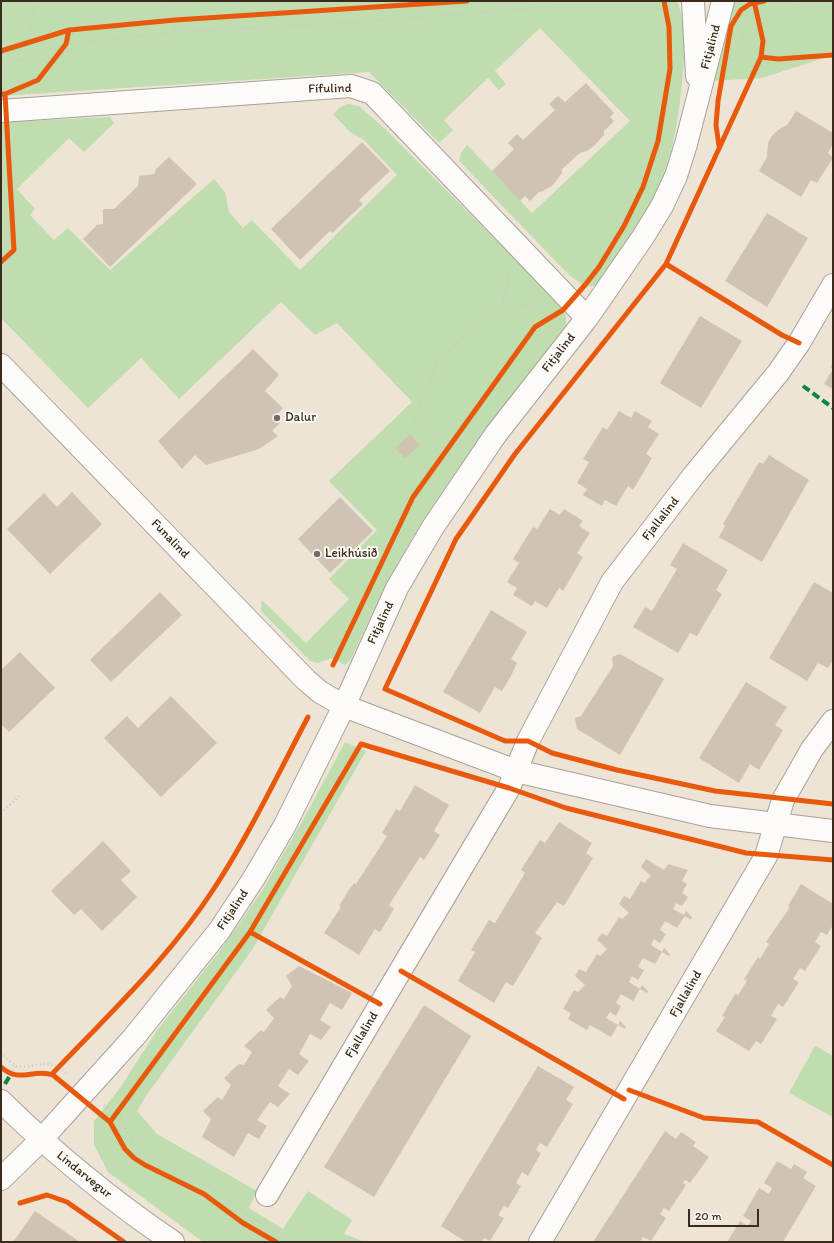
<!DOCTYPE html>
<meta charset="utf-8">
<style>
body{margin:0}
#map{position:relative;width:834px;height:1243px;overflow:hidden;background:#ede4d6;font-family:Itim,sans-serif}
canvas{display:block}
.frame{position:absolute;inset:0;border:2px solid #3b2a1e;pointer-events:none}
.scale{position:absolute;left:688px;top:1209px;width:71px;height:18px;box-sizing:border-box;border:2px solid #3b2a1e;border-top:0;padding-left:5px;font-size:12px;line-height:14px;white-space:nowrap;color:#3b2a1e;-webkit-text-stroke:3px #fdfcf7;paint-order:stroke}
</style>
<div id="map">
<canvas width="834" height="1243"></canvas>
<div class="frame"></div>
<div class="scale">20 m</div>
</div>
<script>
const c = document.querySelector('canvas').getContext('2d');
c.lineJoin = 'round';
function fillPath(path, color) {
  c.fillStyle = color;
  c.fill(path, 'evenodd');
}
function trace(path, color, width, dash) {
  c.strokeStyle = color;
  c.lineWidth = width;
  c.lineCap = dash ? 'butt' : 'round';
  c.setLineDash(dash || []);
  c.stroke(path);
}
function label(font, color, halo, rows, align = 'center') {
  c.font = font + ' Itim,sans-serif';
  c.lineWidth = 4;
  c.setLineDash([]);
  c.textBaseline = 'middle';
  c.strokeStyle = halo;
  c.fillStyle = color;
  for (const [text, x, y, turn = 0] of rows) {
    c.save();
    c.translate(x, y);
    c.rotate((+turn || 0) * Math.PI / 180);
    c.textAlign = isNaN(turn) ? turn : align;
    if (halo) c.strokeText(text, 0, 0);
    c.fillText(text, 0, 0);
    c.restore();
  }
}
fillPath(new Path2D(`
 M1 1H677C687 23 685 49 683 73 680 105 676 138 666 168 653 210 627 246 604 282 587 290 583 285 569 275L459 161 461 153 467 145 532 213 630 121 540 28 495 71 506 84 499 90 488 78 444 120 453 130 439 143 369 72 1 96Z
 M732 1H833V55L762 78 710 81Z
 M348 104 359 106 384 128 555 299 566 315V328C515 395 460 460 416 532 391 573 371 616 351 659L345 665 332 658 318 663 310 661 261 611 262 600 306 643 349 599 329 579 377 530 329 481 412 402 337 323 315 335 281 302 179 399 141 358 88 408 1 318V122L110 117 114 123 84 152 69 138 17 189 35 209 30 215 54 240 68 228 110 270 214 179 225 192 229 212 243 228 252 220 300 270 397 175 363 139 350 132 333 114 339 108Z
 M345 742 366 751 252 950 148 1093 137 1111 157 1134 257 1191 249 1208 283 1229 308 1191 352 1220 344 1234 365 1242H203L108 1172 94 1145V1121L120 1088 158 1029 219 952 262 891 303 820Z
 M815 1046 833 1056V1117L789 1093Z`), '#bfddae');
fillPath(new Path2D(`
 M586 83 614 113 610 117 614 121 604 131V135L595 145 587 151 580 153 562 169V173L553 185 541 192 540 191 530 201 525 196 520 201 492 171 514 149 508 143 517 134 523 140 555 110 549 104 558 96 565 102Z
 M796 111 833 133V144L828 153 833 158 817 183 811 180 801 197 759 171 767 157 768 143 771 137 778 130 787 125Z
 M362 142 390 171 359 200 363 204 332 233 330 231 300 260 271 229Z
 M169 157 197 184 110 267 83 239 97 225 103 224V209H114L138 186 139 176 154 174 156 169Z
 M767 213 808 238 767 307 725 281Z
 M700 316 742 341 701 408 660 383Z
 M253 349 279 375 265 391 283 408 273 418 280 423 272 431 278 436 259 449 206 465 195 455 182 469 158 441Z
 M833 362V389L824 384 833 369 830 367Z
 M619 411 631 418 635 411 652 421 648 427 659 434 646 454 652 458 633 490 628 486 616 506 605 500 602 506 583 495 587 489 577 483 589 462 583 459 603 427 607 430Z
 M410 434 420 445 405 458 395 448Z
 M769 455 809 480 762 562 719 537 725 526 723 524 759 462 763 464Z
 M72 492 102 524 50 574 7 529 44 493 57 507Z
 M340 497 373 531 330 573 298 539Z
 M550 509 560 515 564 509 583 521 579 526 590 533 577 553 583 557 563 591 559 588 547 608 535 601 532 606 513 595 517 588 507 582 519 563 513 559 533 527 537 529Z
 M683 543 728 570 716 590 722 594 697 636 690 633 678 653 633 627 645 607 652 611 677 569 670 565Z
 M814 582 833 593V660L828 668 818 663 807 681 769 658Z
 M160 592 182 615 111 682 90 660Z
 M491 610 527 632 511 659 517 663 511 676 502 691 495 687 480 713 443 692Z
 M20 652 55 688 9 732 1 724V670Z
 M620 654 664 679 620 755 577 729 575 718 581 716 613 666 612 657Z
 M746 682 787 707 775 725 783 730 759 770 750 764 739 783 699 758Z
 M171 696 217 743 161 797 104 738 127 716 138 728Z
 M415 785 449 805 434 831 440 835 424 860 420 857 389 905 394 909 380 932 375 929 359 955 324 933 341 907 339 906 347 893 354 883 356 884 387 836 382 833 396 809 400 811Z
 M559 822 592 843 586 853 593 858 564 906 557 902 535 933 542 938 513 986 506 982 494 1003 458 981 475 952 471 950 489 920 495 923 525 873 521 870 540 840 545 843Z
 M103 841 131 871 121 880 137 897 102 931 81 909 74 915 51 891Z
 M646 859 664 870 668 864 688 870 682 881 687 884 682 893 688 897 682 906 676 903 673 909 684 915 686 911 692 917 691 920 685 916 677 928 665 921 660 930 666 934 660 943 654 939 651 945 662 952 664 948 670 954 669 956 662 952 655 964 643 958 638 967 644 970 638 980 632 976 629 982 640 989 642 985 648 991 647 993 640 989 633 1001 621 994 616 1003 621 1006 616 1016 610 1012 606 1018 618 1025 611 1037 590 1025 587 1030 568 1019 571 1013 563 1009 574 990 578 992 585 985 575 976 579 969 586 972 597 954 600 956 607 949 597 940 602 933 607 936 619 917 622 919 629 913 619 904 624 896 630 899 641 881 644 883 651 876 641 867Z
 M801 884 833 904V925L827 935 821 932 815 942 821 946 805 971 800 968 793 979 799 982 783 1007 778 1004 771 1016 777 1019 761 1044 756 1041 749 1051 716 1031 725 1017 722 1016 735 994 738 995 747 981 744 979 758 957 760 959 769 944 766 942 790 907 788 906Z
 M299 966 352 993 342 1010 330 1003 320 1020 331 1027 321 1040 310 1034 299 1054 309 1061 298 1075 289 1069 278 1086 290 1094 278 1107 270 1102 257 1120 267 1126 259 1139 248 1133 234 1157 202 1137 211 1119 203 1111 218 1097 222 1100 231 1085 224 1078 239 1064 244 1065 252 1052 244 1046 261 1030 264 1032 274 1018 266 1010 280 997 284 999 292 986 286 976Z
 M424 1005 471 1036 374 1197 324 1167Z
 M620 1021 626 1027 625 1029 618 1025Z
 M538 1066 574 1087 566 1100 573 1104 547 1147 540 1143 536 1150 541 1153 528 1176 522 1172 516 1183 521 1186 508 1208 504 1206 498 1215 504 1218 490 1241 484 1238 481 1242H466L441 1226Z
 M665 1131 676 1139 681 1132 696 1142 693 1146 709 1157 690 1183 685 1180 683 1183 686 1185 669 1211 664 1208 660 1214 666 1218 651 1241 643 1237 640 1242H593Z
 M777 1161 791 1169 794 1164 807 1172 803 1178 816 1186 783 1242H727L740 1221 748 1226 751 1221 743 1216 759 1188 769 1194 772 1188 764 1183Z
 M35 1211 80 1242H13Z`), '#d0c3b3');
const minor = new Path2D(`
 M693 1 697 76
 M1 111 351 86 372 93 587 318
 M1 365 306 680 320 692 344 706 516 771 710 816 833 831
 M1 1101C54 1153 111 1200 173 1242
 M1 1179 41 1140 134 1037 219 931 254 878 285 825 344 706 397 588 433 527 496 434 587 318 643 237 662 206 676 176 686 144 723 1
 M267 1195 509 788 528 741 612 582 694 475 778 373 799 343 833 285
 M540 1242 766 856 783 800 812 749 833 721`);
trace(minor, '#a9a198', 24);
trace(new Path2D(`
 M154 1C167 9 174 17 177 32
 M764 2 833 8
 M1 29 3 63
 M739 29 744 37V48L761 57
 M29 43 35 1
 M1 63 23 59 47 49 66 44 177 32 357 22 536 8 671 9
 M503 302 510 272
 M441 456 414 424 436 363 503 302 545 308
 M1 813 19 796
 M1 1053 15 1066C37 1070 45 1055 66 1073
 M11 1074 15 1066
 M104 1105 121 1119 135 1147 142 1153 208 1185 248 1215 287 1238 298 1242`), '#ccc9c5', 2.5, [1, 3]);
trace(minor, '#fcfbf9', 22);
trace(new Path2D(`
 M803 386 833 408
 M5 1084 11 1074`), '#00873e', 4, [8, 4]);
trace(new Path2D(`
 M754 1 763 41 761 57 666 264 515 454 456 539 385 689 505 741H528L552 753 617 770 715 791 833 804
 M1 51 69 30 175 20 467 1
 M761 57 778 59 833 55
 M1 94H5L38 80 66 44 69 30
 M719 146 716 125 718 101 731 26 741 10 750 4 764 1
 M1 262 14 250 5 94
 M666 264 782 335 799 343
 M333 665 413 497 535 327 563 310 585 285 599 267 624 226 643 187 658 141 670 69 669 27 664 1
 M250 932 380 1004
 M401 971 624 1099
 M1 1067C20 1084 33 1068 53 1075L110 1122 125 1149 134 1158 145 1165 204 1194 243 1223 276 1242
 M52 1074C109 1014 170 957 215 887 250 833 278 774 308 717
 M629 1090 704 1118 758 1122 833 1165
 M110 1122 250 932 361 744 509 788 566 808 746 853 833 860
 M20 1203 47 1195 67 1202 124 1242`), '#e8590c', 5);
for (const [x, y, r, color] of [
 [277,418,4,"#796b5e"],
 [317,554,4,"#796b5e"]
]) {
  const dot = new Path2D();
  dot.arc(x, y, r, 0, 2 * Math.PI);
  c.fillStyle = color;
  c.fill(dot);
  trace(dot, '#fdfcf7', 1.5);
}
label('13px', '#3b2a1e', '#fdfcf7', [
 ["Fitjalind",711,47,-75],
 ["Fífulind",330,89,-1],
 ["Fitjalind",559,353,-52],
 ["Fjallalind",661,519,-52],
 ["Funalind",170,539,46],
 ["Fitjalind",381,623,-65],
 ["Fitjalind",233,910,-56],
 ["Fjallalind",686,994,-60],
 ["Fjallalind",362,1035,-59],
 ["Lindarvegur",84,1175,39]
]);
label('13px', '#3b2a1e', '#fdfcf7', [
 ["Dalur",285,418],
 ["Leikhúsið",325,554]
], 'left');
</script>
